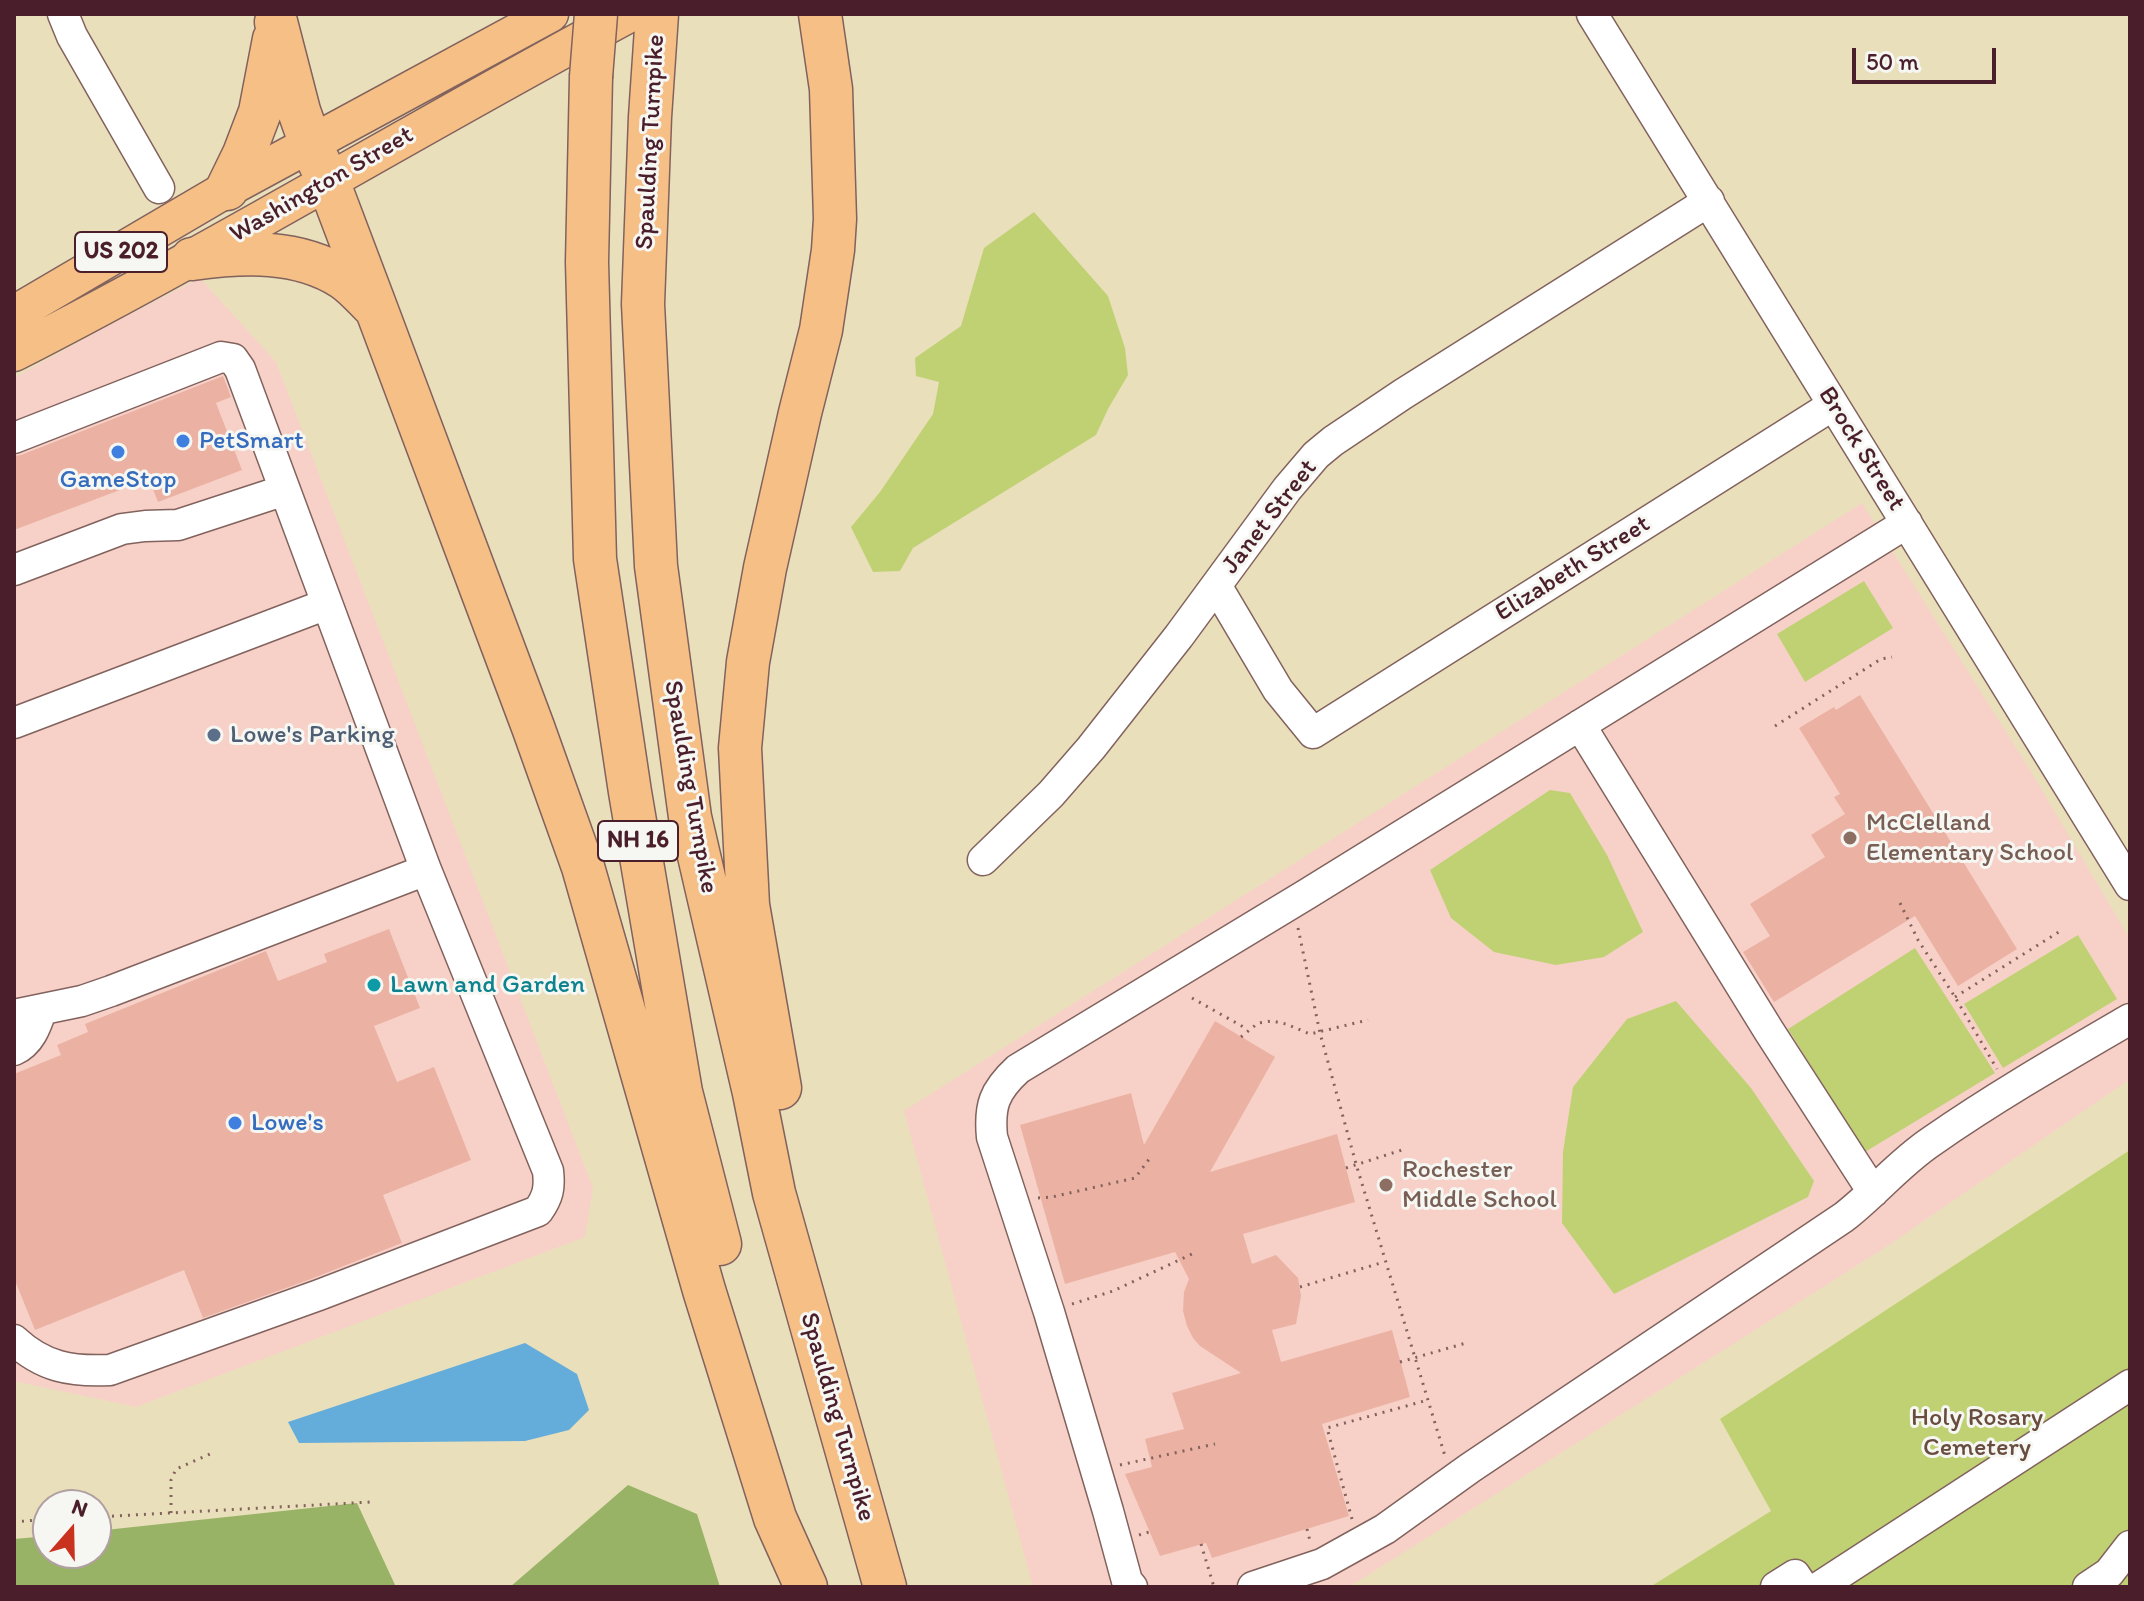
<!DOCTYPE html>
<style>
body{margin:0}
#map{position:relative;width:2144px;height:1601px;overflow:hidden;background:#eadfbb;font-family:Itim,sans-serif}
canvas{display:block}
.frame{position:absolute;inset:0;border:16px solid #4a1f2b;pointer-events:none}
.north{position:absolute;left:32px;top:1489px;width:80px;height:80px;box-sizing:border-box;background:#f6f6f2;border:2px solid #b1a0a2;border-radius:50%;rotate:20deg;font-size:22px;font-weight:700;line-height:32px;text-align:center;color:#4a1f2b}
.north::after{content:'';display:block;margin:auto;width:28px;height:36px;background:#c8321e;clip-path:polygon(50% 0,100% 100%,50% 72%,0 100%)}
.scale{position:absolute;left:1852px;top:48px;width:144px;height:36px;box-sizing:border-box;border:4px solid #4a1f2b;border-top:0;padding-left:10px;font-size:24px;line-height:28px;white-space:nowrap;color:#4a1f2b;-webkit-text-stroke:6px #f6f6f2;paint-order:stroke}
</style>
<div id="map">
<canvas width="2144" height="1601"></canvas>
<div class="frame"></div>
<div class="north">N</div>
<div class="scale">50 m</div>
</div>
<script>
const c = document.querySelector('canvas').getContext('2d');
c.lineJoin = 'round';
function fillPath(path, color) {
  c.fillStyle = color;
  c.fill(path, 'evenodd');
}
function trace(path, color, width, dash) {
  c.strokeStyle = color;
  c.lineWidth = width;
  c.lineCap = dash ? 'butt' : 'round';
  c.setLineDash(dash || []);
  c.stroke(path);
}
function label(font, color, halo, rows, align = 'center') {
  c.font = font + ' Itim,sans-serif';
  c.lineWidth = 6;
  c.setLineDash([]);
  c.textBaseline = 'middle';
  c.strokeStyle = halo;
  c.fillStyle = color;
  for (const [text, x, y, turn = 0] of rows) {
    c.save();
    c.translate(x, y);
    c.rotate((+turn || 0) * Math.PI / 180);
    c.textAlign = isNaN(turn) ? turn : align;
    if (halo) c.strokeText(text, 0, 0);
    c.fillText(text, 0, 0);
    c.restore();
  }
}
fillPath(new Path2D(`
 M200 278 276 362 593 1188 585 1237 136 1407 14 1381V378L109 325Z
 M1862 503 2030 770 2130 939V1079L1883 1249 1349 1587H1033L904 1111Z`), '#f7d1c8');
fillPath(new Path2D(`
 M1034 212 1108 296 1125 348 1128 375 1108 409 1096 435 913 548 900 571 873 572 851 527 880 492 933 414 939 382 916 376 915 358 961 326 984 248Z
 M1864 581 1893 628 1805 682 1777 634Z
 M1550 790 1570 793 1607 855 1643 932 1604 957 1556 965 1494 952 1451 918 1430 870Z
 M2078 935 2117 999 2003 1068 1964 1004Z
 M1915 948 1995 1073 1865 1152 1788 1029Z
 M1676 1001 1751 1088 1814 1181 1808 1197 1614 1294 1562 1223 1563 1152 1573 1087 1627 1019Z
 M2130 1150V1587H1650L1771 1511 1720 1419Z`), '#c0d174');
fillPath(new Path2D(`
 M628 1485 697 1514 720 1587H510Z
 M357 1503 396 1587H14V1539L48 1536V1553H96V1531Z`), '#98b366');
fillPath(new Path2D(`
 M525 1343 577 1374 589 1410 569 1430 525 1441 299 1443 288 1422Z`), '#64addb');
fillPath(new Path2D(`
 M223 376 231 397 216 403 242 470 158 502 149 479 14 530V456L21 455Z
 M1860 695 2017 949 1958 986 1915 916 1774 1002 1743 952 1770 936 1750 904 1825 857 1811 835 1845 814 1834 797 1840 794 1799 728 1834 707 1836 710Z
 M389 929 420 1008 374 1026 397 1082 434 1067 471 1160 383 1195 402 1243 311 1279 203 1318 184 1270 35 1330 14 1278V1074L61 1055 57 1045 88 1032 85 1024 266 951 278 981 327 962 324 954Z
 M1215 1021 1275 1057 1210 1172 1337 1134 1355 1202 1243 1234 1252 1264 1276 1255 1298 1278 1301 1296 1296 1324 1272 1330 1281 1362 1392 1330 1410 1397 1322 1424 1349 1516 1212 1558 1206 1543 1160 1556 1125 1474 1152 1467 1145 1439 1184 1429 1172 1393 1241 1373 1200 1346 1193 1338 1187 1326 1183 1311 1184 1292 1189 1279 1175 1252 1065 1284 1020 1125 1131 1093 1144 1145Z`), '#ebb2a3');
const minor = new Path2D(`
 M63 14 72 36 159 188
 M1592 14 2130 885
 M14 438 221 357 233 359 240 369 426 870 111 991 82 1001 14 1015
 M14 570 122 529 145 526 178 525 285 490
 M1217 587 1278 690 1313 733 1833 405
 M14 723 327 604
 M1580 725 1769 1031 1873 1192
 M983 860 1051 794 1091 748 1179 636 1287 489 1316 455 1333 441 1403 394 1709 201
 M14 1050C30 1043 36 1026 41 1011
 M14 1340C43 1367 71 1372 110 1370L319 1295 538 1211C548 1197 550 1188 548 1171L426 870
 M1132 1587 1127 1581 1108 1511 1049 1312 992 1137C989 1106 994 1091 1018 1069L1307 894 1907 523
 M1253 1587 1322 1564 1385 1529 1470 1468 1844 1217C1875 1193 1899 1163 1932 1141 1995 1097 2063 1058 2130 1019
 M1776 1587 1795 1575 1803 1587
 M1819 1587 2130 1385
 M2088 1587 2109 1573 2130 1546`);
const major = new Path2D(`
 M14 314 227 189 550 14
 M14 353C223 246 423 124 629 14`);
const highway = new Path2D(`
 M657 14 650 117 643 304 656 566 690 817 754 1093 774 1193 885 1587
 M276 22 299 111 311 145 328 181 376 308 533 727 583 867 704 1290 775 1518 806 1587
 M591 77 587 262 595 559 630 792 681 1092 720 1244
 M227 189 244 154 260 112 274 39
 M192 259C243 252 298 249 343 278 355 286 365 298 375 308
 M780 1088 748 905 740 748 748 662 765 568 800 413 821 330 833 250 835 219 831 89 820 14`);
trace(minor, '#82625d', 33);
trace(major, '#82625d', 39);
trace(highway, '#82625d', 45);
trace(new Path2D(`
 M1775 726 1881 659 1892 657
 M1900 903 1918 940 1955 997 1997 1069
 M1298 928 1320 1033 1356 1164 1445 1456
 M1955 997 2062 930
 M1192 998 1247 1029
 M1241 1037 1258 1023 1272 1021 1286 1024 1310 1034 1368 1020
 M1346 1168 1405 1149
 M1038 1198 1052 1197 1135 1178 1150 1158
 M1300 1287 1384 1262
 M1072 1304 1113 1291 1192 1254
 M1400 1362 1466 1343
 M1120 1465 1215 1444
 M171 1513V1480L176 1469 210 1454
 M96 1517 371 1502
 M1352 1519 1327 1428 1428 1400
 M14 1522 48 1519
 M1307 1529 1310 1541
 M1139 1535 1149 1532
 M1201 1544 1214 1587`), '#82625d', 3, [2, 6]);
trace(minor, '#fff', 30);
trace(major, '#f5bf86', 36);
trace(highway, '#f5bf86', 42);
const highwayBridge = new Path2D(`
 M591 77 596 14`);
trace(highwayBridge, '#82625d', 45, []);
trace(highwayBridge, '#f5bf86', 42);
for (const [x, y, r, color] of [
 [183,441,8,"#3f7fe0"],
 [118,452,8,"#3f7fe0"],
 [214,735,8,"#5c6f8a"],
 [1850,838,8,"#8d6e63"],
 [374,985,8,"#0f9aa8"],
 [235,1123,8,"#3f7fe0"],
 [1386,1185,8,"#8d6e63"]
]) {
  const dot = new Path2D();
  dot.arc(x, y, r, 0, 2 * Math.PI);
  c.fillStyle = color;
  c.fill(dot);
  trace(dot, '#f6f6f2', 3);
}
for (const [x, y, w] of [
 [121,252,92],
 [638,841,80]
]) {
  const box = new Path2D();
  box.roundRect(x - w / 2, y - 20, w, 40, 6);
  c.fillStyle = '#f6f6f2';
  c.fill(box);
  trace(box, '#4a1f2b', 2);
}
label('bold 24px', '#4a1f2b', null, [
 ["US 202",121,252],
 ["NH 16",638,841]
]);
label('26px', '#4a1f2b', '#f6f6f2', [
 ["Spaulding Turnpike",651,142,-87],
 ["Washington Street",322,185,-30],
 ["Brock Street",1861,449,58],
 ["Janet Street",1270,517,-52],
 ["Elizabeth Street",1573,569,-32],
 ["Spaulding Turnpike",690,787,80],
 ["Spaulding Turnpike",837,1417,74]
]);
label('26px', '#366cbe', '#f6f6f2', [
 ["PetSmart",199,441],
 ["GameStop",118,480,"center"],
 ["Lowe's",251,1123]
], 'left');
label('26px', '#4e5e75', '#f6f6f2', [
 ["Lowe's Parking",230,735]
], 'left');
label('26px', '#785e54', '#f6f6f2', [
 ["McClelland",1866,823],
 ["Elementary School",1866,853],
 ["Rochester",1402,1170],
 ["Middle School",1402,1200]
], 'left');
label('26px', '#0d838f', '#f6f6f2', [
 ["Lawn and Garden",390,985]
], 'left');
label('26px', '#684c3d', '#f6f6f2', [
 ["Holy Rosary",1977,1418],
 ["Cemetery",1977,1448]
]);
</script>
